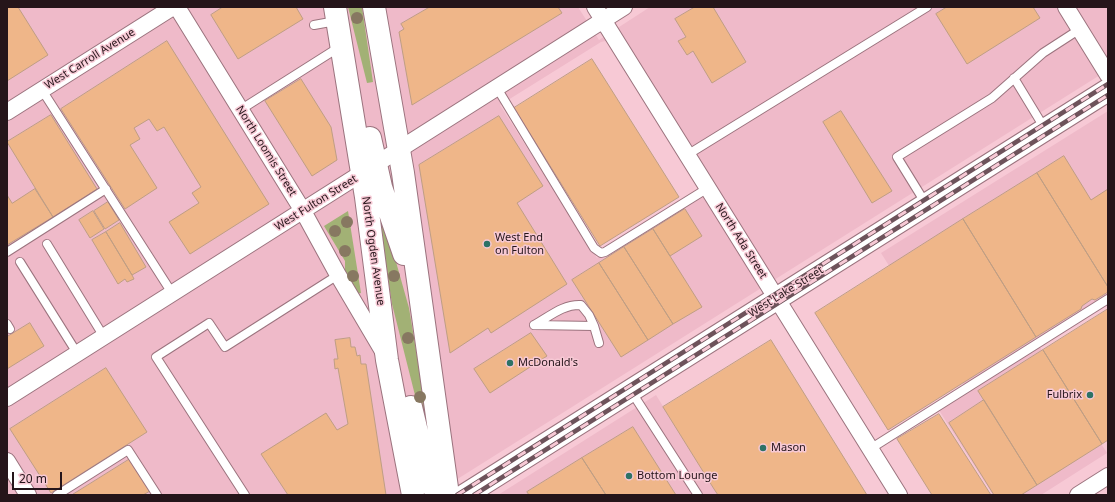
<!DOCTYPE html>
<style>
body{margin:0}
#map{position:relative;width:1115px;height:502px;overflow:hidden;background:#f7c9d5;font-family:"Noto Sans",sans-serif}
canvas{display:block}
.frame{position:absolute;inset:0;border:8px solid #25151a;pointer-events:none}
.scale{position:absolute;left:12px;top:472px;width:50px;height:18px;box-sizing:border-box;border:2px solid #25151a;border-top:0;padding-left:5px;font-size:12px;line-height:14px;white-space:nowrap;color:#25151a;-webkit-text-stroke:3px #f7c9d5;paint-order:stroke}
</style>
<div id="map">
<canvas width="1115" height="502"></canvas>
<div class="frame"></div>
<div class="scale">20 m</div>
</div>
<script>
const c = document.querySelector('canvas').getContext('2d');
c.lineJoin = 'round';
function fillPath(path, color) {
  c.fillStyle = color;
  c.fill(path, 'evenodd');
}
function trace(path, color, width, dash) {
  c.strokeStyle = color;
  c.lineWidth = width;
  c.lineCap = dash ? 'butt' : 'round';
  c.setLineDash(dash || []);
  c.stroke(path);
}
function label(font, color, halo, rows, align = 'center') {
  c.font = font + ' "Noto Sans",sans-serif';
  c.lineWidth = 3;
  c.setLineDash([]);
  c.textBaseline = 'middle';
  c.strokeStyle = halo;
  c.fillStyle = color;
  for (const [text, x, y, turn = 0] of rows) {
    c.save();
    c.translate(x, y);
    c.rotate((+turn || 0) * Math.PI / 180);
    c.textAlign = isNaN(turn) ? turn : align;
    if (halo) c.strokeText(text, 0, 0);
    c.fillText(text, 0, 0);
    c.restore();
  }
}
fillPath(new Path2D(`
 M7 7H578L599 40 650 7H1108V70L432 495H7ZM615 39 707 188 597 258 500 105 601 42Z
 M1108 111V299L1038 344 1107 453 1041 495H993L937 407 966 388 881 253Z
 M656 395 718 495H498Z`), '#efbac9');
fillPath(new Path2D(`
 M348 7H362L373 82 367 83Z
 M377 205H380L409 308 428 422 422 423 392 304Z
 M348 211 361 293 356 294 345 275V261L324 226Z`), '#a2b175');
const building = new Path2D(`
 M7 7H18L48 55 7 81Z
 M223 7H296L303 19 238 59 211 15Z
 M430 7H558L562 13 412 105 399 32 404 29 401 24Z
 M695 7H713L746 62 712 83 693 51 687 55 678 41 686 37 675 19Z
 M947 7H1033L1040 18 967 64 936 14Z
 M167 41 269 204 190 254 169 222 199 203 192 193 201 187 164 127 157 131 149 119 134 128 140 139 130 145 157 188 125 209 61 109Z
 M592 59 679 197 600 246 514 108Z
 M301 79 331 127 337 160 312 176 265 101Z
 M841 111 892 191 872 203 823 122Z
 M51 115 97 189 53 217 7 142Z
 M499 116 543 186 517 203 567 284 491 333 488 328 450 353 419 165Z
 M1064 156 1091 200 1108 189V287L1037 173Z
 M1037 173 1108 287V292L1095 300 1092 299 1082 306 1081 309 1036 337 963 219Z
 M35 189 53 217 7 245V195L12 203Z
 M108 202 119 220 105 229 94 211Z
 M685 209 702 236 670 256 653 229Z
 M93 211 104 229 90 238 79 220Z
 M963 219 1036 337 888 430 815 313Z
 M120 223 146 267 132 275 106 232Z
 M653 229 702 307 673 324 624 247Z
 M106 232 132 275 134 279 127 282 125 279 118 284 92 240Z
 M624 247 673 324 648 340 599 263Z
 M599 263 648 340 621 357 572 280Z
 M1108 309V440L1102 444 1043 350Z
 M30 323 44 346 7 369V337Z
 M531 333 547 356 490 393 474 369Z
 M350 338 351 347H355L357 356 360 355 361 364H366L386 495H288L261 454 326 413 337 430 348 424 338 368 335 369 334 359H338L335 340Z
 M771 340 867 495H718L714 489 663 407Z
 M1043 350 1102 444 1037 485 978 391Z
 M106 368 147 432 51 493 10 429Z
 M984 400 1037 485 1021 495H994L949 423Z
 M939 414 991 495H932L897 439Z
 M633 427 676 495H606L582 458Z
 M582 458 606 495H529L527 492Z
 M130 459 150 491 143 495H72Z`);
fillPath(building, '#efb689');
trace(building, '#bf9e84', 1);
const service = new Path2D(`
 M314 25 336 21
 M1014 78 1045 129
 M497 88 594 248 601 253 605 252 708 188
 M42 90 172 293
 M240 110 341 46
 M687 155 927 7
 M926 204 897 157 992 98 1043 53 1080 29
 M47 244 104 337
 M7 252 106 189
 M20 262 77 353
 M7 324 10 329
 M534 325C549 317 563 304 581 305L589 315 594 326
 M534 325 594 326 599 343
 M631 391 698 495
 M870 449 1108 299
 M57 495 128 450 157 495
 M245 495 156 357 209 323 225 347 338 275`);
const minor = new Path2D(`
 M177 7 303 211 338 275 384 353
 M595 7 899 495
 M1066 7 1108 75
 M7 112 173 7
 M7 398 624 7
 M7 461 28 495
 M1078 495 1108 476`);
const secondary = new Path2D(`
 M335 7 366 197 387 360 413 495
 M374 7 403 173 448 495
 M370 138 381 187 404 254
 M411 407 429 482 440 495
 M465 495 1108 90`);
trace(service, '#9b737e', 10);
trace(minor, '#9b737e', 18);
trace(secondary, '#9b737e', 24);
trace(service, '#fff', 8);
trace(minor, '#fff', 16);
trace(secondary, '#fff', 22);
const rail = new Path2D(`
 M457 495 1108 84
 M474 495 1108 95`);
trace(rail, '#6e535b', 4.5);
trace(rail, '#f7c9d5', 3, [9]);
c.fillStyle = '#877861';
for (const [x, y] of [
 [357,18],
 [347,222],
 [335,231],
 [345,251],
 [353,276],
 [394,276],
 [408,338],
 [420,397]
]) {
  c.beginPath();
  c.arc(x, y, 6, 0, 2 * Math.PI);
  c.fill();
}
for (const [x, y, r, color] of [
 [487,244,4,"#2d7266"],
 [510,363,4,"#2d7266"],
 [1090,395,4,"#2d7266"],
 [763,448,4,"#2d7266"],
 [629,476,4,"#2d7266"]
]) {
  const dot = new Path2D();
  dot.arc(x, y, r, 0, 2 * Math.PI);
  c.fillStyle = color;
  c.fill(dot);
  trace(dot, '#f7c9d5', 1.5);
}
label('11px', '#25151a', '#f7c9d5', [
 ["West Carroll Avenue",90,59,-32],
 ["North Loomis Street",266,151,58],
 ["West Fulton Street",316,203,-32],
 ["North Ada Street",741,241,58],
 ["North Ogden Avenue",373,251,82],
 ["West Lake Street",786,292,-32]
]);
label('11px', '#25151a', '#f7c9d5', [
 ["West End",495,238],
 ["on Fulton",495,251],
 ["McDonald's",518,363],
 ["Fulbrix",1082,395,"right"],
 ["Mason",771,448],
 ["Bottom Lounge",637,476]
], 'left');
</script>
